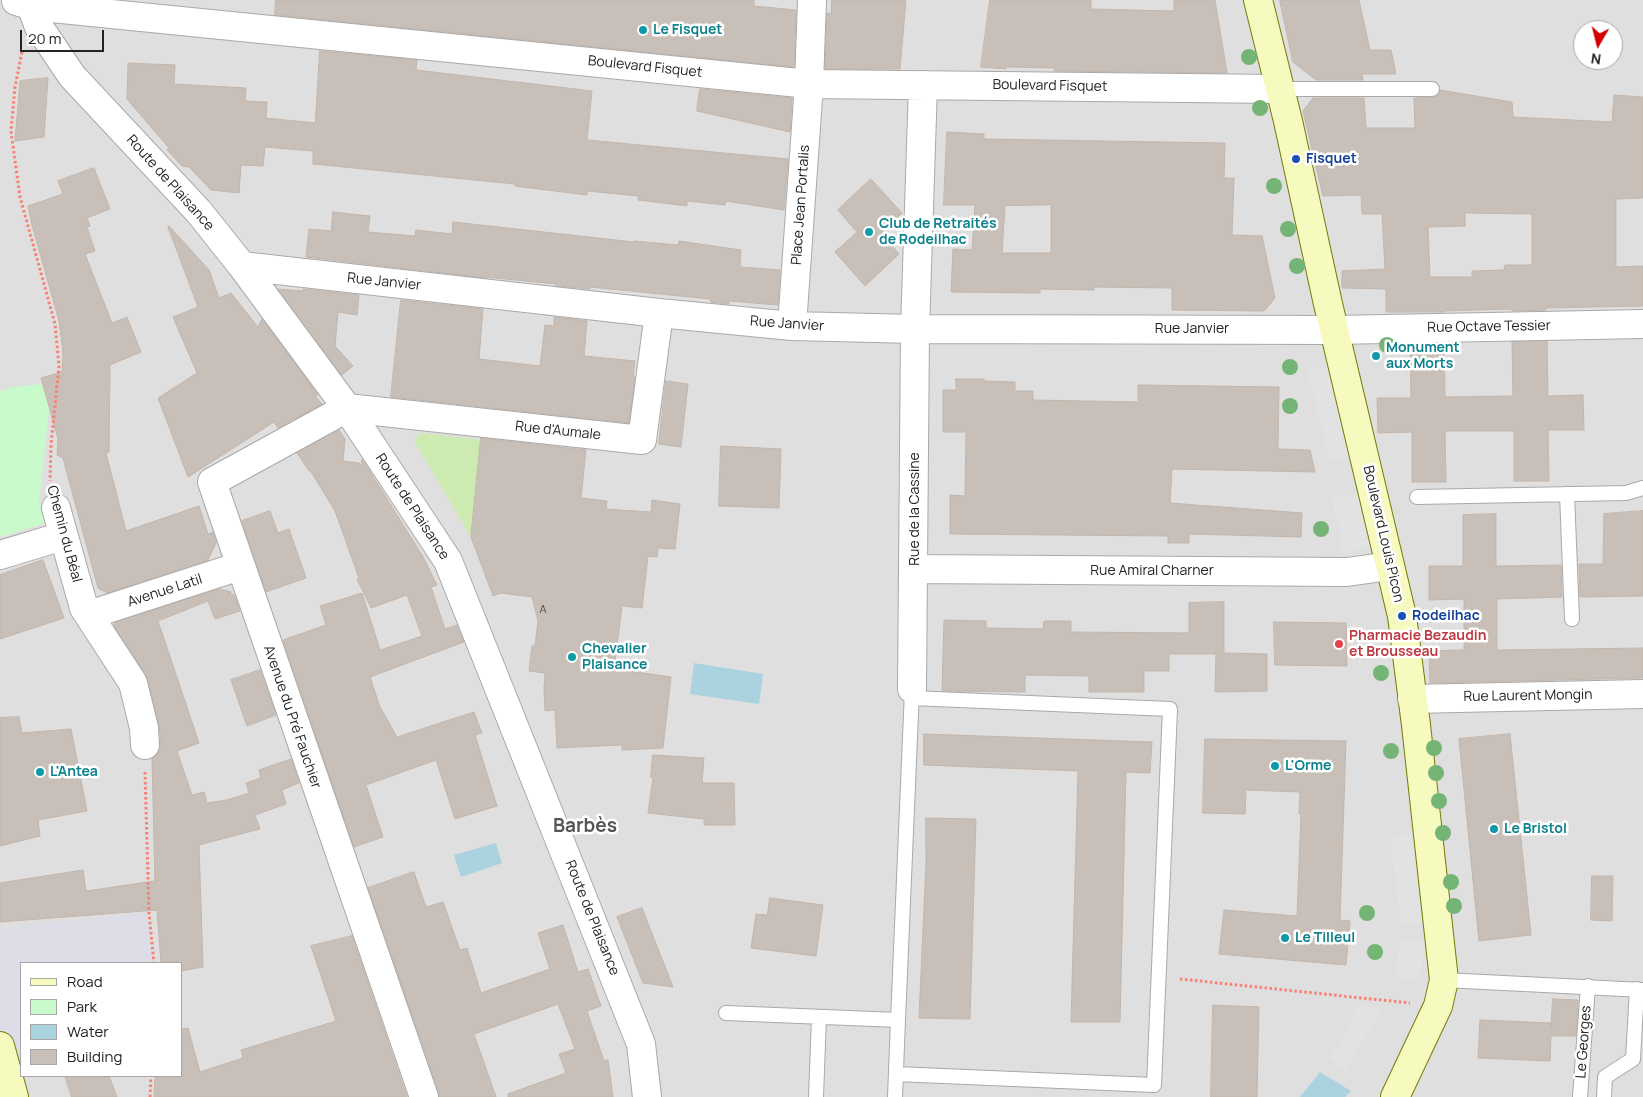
<!DOCTYPE html>
<meta charset="utf-8">
<style>
body{margin:0}
#map{position:relative;width:1643px;height:1097px;overflow:hidden;background:#f2efe9;font-family:Manrope,sans-serif}
canvas{display:block}
.legend{position:absolute;left:20px;top:962px;width:162px;height:115px;box-sizing:border-box;background:#fff;border:1px solid #a7a7a7;margin:0;padding:6px 9px;list-style:none;font-size:15px;color:#222}
.legend li{display:flex;align-items:center;gap:10px;height:25px}
.legend b{width:25px;border:1px solid #a7a7a7}
.north{position:absolute;left:1573px;top:20px;width:50px;height:50px;box-sizing:border-box;background:#fff;border:1px solid #a7a7a7;border-radius:50%;rotate:188deg;font-size:14px;font-weight:700;line-height:20px;text-align:center;color:#222}
.north::after{content:'';display:block;margin:auto;width:18px;height:22px;background:#d40000;clip-path:polygon(50% 0,100% 100%,50% 72%,0 100%)}
.scale{position:absolute;left:20px;top:30px;width:84px;height:22px;box-sizing:border-box;border:2px solid #222;border-top:0;padding-left:6px;font-size:15px;line-height:18px;white-space:nowrap;color:#222;-webkit-text-stroke:4px #fff;paint-order:stroke}
</style>
<div id="map">
<canvas width="1643" height="1097"></canvas>
<ul class="legend">
<li><b style="height:6px;background:#f7fabf"></b>Road</li>
<li><b style="height:14px;background:#c8facc"></b>Park</li>
<li><b style="height:14px;background:#aad3df"></b>Water</li>
<li><b style="height:14px;background:#c7bfb8"></b>Building</li>
</ul>
<div class="north">N</div>
<div class="scale">20 m</div>
</div>
<script>
const c = document.querySelector('canvas').getContext('2d');
c.lineJoin = 'round';
function fillPath(path, color) {
  c.fillStyle = color;
  c.fill(path, 'evenodd');
}
function trace(path, color, width, dash) {
  c.strokeStyle = color;
  c.lineWidth = width;
  c.lineCap = dash ? 'butt' : 'round';
  c.setLineDash(dash || []);
  c.stroke(path);
}
function label(font, color, halo, rows, align = 'center') {
  c.font = font + ' Manrope,sans-serif';
  c.lineWidth = 5;
  c.setLineDash([]);
  c.textBaseline = 'middle';
  c.strokeStyle = halo;
  c.fillStyle = color;
  for (const [text, x, y, turn = 0] of rows) {
    c.save();
    c.translate(x, y);
    c.rotate((+turn || 0) * Math.PI / 180);
    c.textAlign = isNaN(turn) ? turn : align;
    if (halo) c.strokeText(text, 0, 0);
    c.fillText(text, 0, 0);
    c.restore();
  }
}
fillPath(new Path2D(`
 M0 0H1643V1097H0ZM1583 30H1613V60H1583ZM21 963H181V1076H21Z`), '#e0dfdf');
fillPath(new Path2D(`
 M420 433 481 440 471 537 414 441Z`), '#cdebb0');
fillPath(new Path2D(`
 M52 383 39 502 45 523 0 537V391L13 387Z`), '#c8facc');
fillPath(new Path2D(`
 M1328 367 1350 457 1329 460 1308 371Z
 M1360 493 1373 548 1343 552 1332 498Z
 M1413 834 1425 924 1401 926 1390 835Z
 M1401 939 1425 943 1420 980 1395 977Z
 M1357 1005 1383 1008 1345 1070 1329 1058 1342 1041Z`), '#e2e2e2');
fillPath(new Path2D(`
 M149 913 154 963H21V1061L4 1064 0 1046V928Z`), '#dddde8');
fillPath(new Path2D(`
 M694 663 763 674 759 704 690 694Z
 M496 843 502 863 461 877 454 855Z
 M1320 1072 1351 1091 1345 1097H1300Z`), '#aad3df');
const building = new Path2D(`
 M276 0H754V6L796 10 794 67 275 15Z
 M832 0H906L900 69H825L827 13 831 14Z
 M990 0H1091V9L1174 11V0H1215L1227 73 1054 71 1055 68 1006 67V69L981 67Z
 M1280 0H1359L1370 50H1391L1396 74H1362L1363 80H1316L1293 62Z
 M320 51 417 60 416 70 592 91 587 140 788 159 784 210 726 201 725 205 687 201V206L638 200V196L587 191V195L515 186V184L313 164V151L265 147 263 166 241 165 239 193 211 190 189 167 182 166 167 150 169 148 127 99 128 63 175 65 174 84 246 88 245 101 267 102 266 118 315 123Z
 M48 78 44 137 15 141 20 81Z
 M700 89 792 98 790 132 697 111Z
 M1440 90 1512 102 1513 117 1612 122 1614 95 1643 97V198L1616 199V267L1643 266V306L1546 308V310L1512 311V309L1444 311V312H1386V289L1342 288V271L1385 269 1382 214H1362L1361 195 1323 196 1303 111 1313 98H1364L1366 128H1415L1414 98 1436 97ZM1465 213 1532 214V265H1505L1504 270 1472 271V277H1430L1428 227 1465 226Z
 M947 132 984 134V139L1225 143 1224 178H1234L1232 235 1262 236 1275 298 1264 311 1172 310V288L1094 287V290L1040 289V293L951 292 953 249 972 250 975 205H944ZM1051 205V253H1002L1005 206Z
 M94 168 110 209 87 218 90 226 87 227 95 251 85 254 112 323 127 317 141 352 110 365 109 452 106 453 126 531 199 506 208 534 213 532 216 543 208 560 107 593 98 588 63 458 57 455 58 439 41 378 62 372 63 355 62 344 59 321 32 225 28 206 63 194 58 181Z
 M871 179 902 213 881 233 899 254 865 286 835 252 857 232 838 210Z
 M333 212 370 216 368 232 415 236 416 230 452 234 453 222 634 242V241L678 245 679 241 741 250 740 267 780 270 778 305 729 301V304L711 302 710 299 590 287V289L556 286V284L486 277V278L306 257 309 229 331 231Z
 M169 226 209 270 219 298 231 293 258 327 262 319 318 395 315 396 322 404 278 428 274 422 188 477 158 398 197 373 173 317 198 307 168 227Z
 M278 289 303 291V289L359 295 357 315 338 312 335 346 353 366 342 375Z
 M401 300 483 309 479 359 540 366 545 325 554 326V317L587 321 584 356 635 361 633 377H635L629 423 391 397Z
 M1547 341 1548 396 1583 395 1584 430H1548L1549 481H1514V431H1445L1446 482H1412V432L1378 433 1377 398H1411L1410 344 1444 343 1445 397 1513 396 1512 342Z
 M956 379H984V381L1015 382V391H1033V400L1138 402V385L1279 387 1278 449 1310 450 1315 472 1172 469 1170 503 1302 513 1301 537 1189 534V543H1168V536L950 534V495L965 496 966 432H943V390H956Z
 M666 381 688 384 681 447 659 444Z
 M339 430 345 439 343 461 359 463 361 467 362 459 422 555 437 585 431 587 445 629 457 625 464 642 370 677 380 707 397 737 474 712 482 733 475 735 497 806 455 819 436 760 366 785 383 837 354 847 283 640 326 625 320 606 362 593 380 650 422 636 407 595 371 608 357 579 359 578 335 511 310 470 309 471 297 453Z
 M481 438 586 450 581 498 607 501 606 509 651 512 652 500 680 504 675 549 658 548 657 557 648 556 642 608 622 606 614 669 671 677 663 748 622 750V745L557 748 555 710 545 711 544 688 545 673 529 671 532 646H535L538 621 532 597 501 593 493 596 471 537Z
 M721 446 781 449 779 508 719 506Z
 M270 511 278 533 289 529 306 578 266 592 242 521Z
 M1643 511V596L1580 597 1579 564H1603L1604 514Z
 M1496 514V566L1561 565 1562 597 1497 599V650L1643 648V678L1430 683 1429 651 1464 650V599L1429 600V566H1463V515Z
 M43 560 64 618 0 639V575Z
 M220 589 231 592 229 593 234 595 240 611 215 619 208 601 158 621 199 743 177 751 192 795 204 792 207 803 227 800 249 793 246 783 261 778 259 770 291 759 299 783 282 790 286 804 255 815 260 829 199 845 203 967 181 971V963H161L157 910 0 922V883L83 870 86 891 155 881 152 759 159 752 161 744 159 724 146 675 114 626 115 623Z
 M1224 602V653L1267 654V691L1215 692 1216 654H1169V671H1144V692H1089V676L1025 675V692L942 691 944 620 986 621V628L1043 629 1044 621H1071V632L1189 633V603Z
 M1274 622 1346 623 1347 666 1275 665Z
 M260 670 276 715 247 726 231 680Z
 M19 717 22 733 71 729 87 811 38 820 40 836 0 846V718Z
 M924 734 1152 742 1150 773 1126 772 1120 1022H1071L1078 771 924 765Z
 M1510 734 1531 935 1479 941 1459 739Z
 M1205 739 1346 741 1340 920 1350 921 1346 965 1219 954 1224 910 1297 916 1301 814H1299L1300 792 1246 790 1245 814 1203 813Z
 M653 755 704 758 702 783H734L735 825H704V819L648 813 653 777H651Z
 M926 818 976 819 970 1019 919 1018 926 863Z
 M414 872 426 907 443 902 460 950 467 948 481 993 550 969 538 933 563 925 578 972 588 969 601 1006 587 1011 604 1061 608 1060 613 1097H508V1094L566 1073 559 1054 575 1049 558 1004 474 1034 496 1097H439V1092L368 888Z
 M1592 876H1613L1612 921 1591 920Z
 M770 898 823 905 816 956 751 948 756 914 767 915Z
 M642 908 673 987 643 983 617 917Z
 M352 936 407 1097H154L155 1076H181V1029L188 1028 200 1072 243 1058 241 1050 336 1021 311 946Z
 M1553 999 1578 1000 1576 1036H1551L1550 1061 1478 1058 1480 1020 1552 1023 1551 1027Z
 M1213 1005 1259 1007 1257 1097H1211Z
 M65 1076H109L117 1097H72Z`);
fillPath(building, '#c7bfb8');
trace(building, '#c4b6ab', 1);
const lane = new Path2D(`
 M1280 89H1432
 M1567 494 1572 619
 M1417 497 1626 493 1643 488
 M1444 980 1643 990
 M726 1013 898 1020 912 690
 M896 1074 1154 1085 1170 709 912 698
 M816 1097 819 1017
 M895 1097 898 1020
 M1580 1097 1588 986
 M1604 1097 1605 1077 1633 1059 1637 989`);
const street = new Path2D(`
 M29 0 39 27 72 76 199 212 242 266 347 408 448 561 641 1044 647 1097
 M16 1 32 6 809 84 1280 89
 M242 266 659 313 792 326 915 329 1334 330 1643 324
 M792 326 809 84 812 0
 M56 508 84 608 133 683 144 728 145 745
 M0 555 63 536
 M914 569 1347 572 1390 566
 M89 615 240 566
 M912 689 915 329 923 85
 M1412 699 1643 694
 M424 1097 212 482 347 408 642 440 659 313`);
const secondary = new Path2D(`
 M1258 0 1288 121 1328 304 1402 616 1416 725 1444 980 1438 1006 1395 1097
 M0 1046 14 1097`);
trace(lane, '#a9a9a9', 16);
trace(street, '#a9a9a9', 30);
trace(secondary, '#707d05', 30);
trace(new Path2D(`
 M22 52 15 87 11 131 20 197 55 324 59 366 51 445 50 481
 M145 772 149 913 154 963
 M1180 979 1410 1003
 M150 1097 151 1076`), '#fa8072', 3, [2.5, 2.5]);
trace(lane, '#fff', 14);
trace(street, '#fff', 28);
trace(secondary, '#f7fabf', 28);
c.fillStyle = '#74b475';
for (const [x, y] of [
 [1249,57],
 [1260,108],
 [1274,186],
 [1288,229],
 [1297,266],
 [1387,345],
 [1290,367],
 [1290,406],
 [1321,529],
 [1381,673],
 [1434,748],
 [1391,751],
 [1436,773],
 [1439,801],
 [1443,833],
 [1451,882],
 [1454,906],
 [1367,913],
 [1375,952]
]) {
  c.beginPath();
  c.arc(x, y, 8, 0, 2 * Math.PI);
  c.fill();
}
for (const [x, y, r, color] of [
 [643,30,5,"#0f9aa8"],
 [1296,159,5,"#1a4fb4"],
 [869,232,5,"#0f9aa8"],
 [1376,356,5,"#0f9aa8"],
 [1402,616,5,"#1a4fb4"],
 [1339,644,5,"#e0444e"],
 [572,657,5,"#0f9aa8"],
 [1275,766,5,"#0f9aa8"],
 [40,772,5,"#0f9aa8"],
 [1494,829,5,"#0f9aa8"],
 [1285,938,5,"#0f9aa8"]
]) {
  const dot = new Path2D();
  dot.arc(x, y, r, 0, 2 * Math.PI);
  c.fillStyle = color;
  c.fill(dot);
  trace(dot, '#fff', 2);
}
label('11px', '#4b4948', null, [
 ["A",543,610]
]);
label('bold 14px', '#0d838f', '#fff', [
 ["Le Fisquet",653,30],
 ["Club de Retraités",879,224],
 ["de Rodeilhac",879,240],
 ["Monument",1386,348],
 ["aux Morts",1386,364],
 ["Chevalier",582,649],
 ["Plaisance",582,665],
 ["L'Orme",1285,766],
 ["L'Antea",50,772],
 ["Le Bristol",1504,829],
 ["Le Tilleul",1295,938]
], 'left');
label('14px', '#222', '#fff', [
 ["Boulevard Fisquet",645,67,6],
 ["Boulevard Fisquet",1050,86,1],
 ["Route de Plaisance",170,183,48],
 ["Place Jean Portalis",801,205,-86],
 ["Rue Janvier",384,282,6],
 ["Rue Janvier",787,324,4],
 ["Rue Octave Tessier",1489,327,-1],
 ["Rue Janvier",1192,329],
 ["Rue d'Aumale",558,431,6],
 ["Route de Plaisance",412,507,57],
 ["Rue de la Cassine",915,509,-90],
 ["Chemin du Béal",64,534,75],
 ["Boulevard Louis Picon",1383,534,77],
 ["Rue Amiral Charner",1152,571],
 ["Avenue Latil",165,591,-18],
 ["Rue Laurent Mongin",1528,696,-1],
 ["Avenue du Pré Fauchier",292,717,71],
 ["Route de Plaisance",592,918,68],
 ["Le Georges",1584,1042,-86]
]);
label('bold 14px', '#164399', '#fff', [
 ["Fisquet",1306,159],
 ["Rodeilhac",1412,616]
], 'left');
label('bold 14px', '#be3a42', '#fff', [
 ["Pharmacie Bezaudin",1349,636],
 ["et Brousseau",1349,652]
], 'left');
label('bold 19px', '#555', '#fff', [
 ["Barbès",585,827]
]);
</script>
